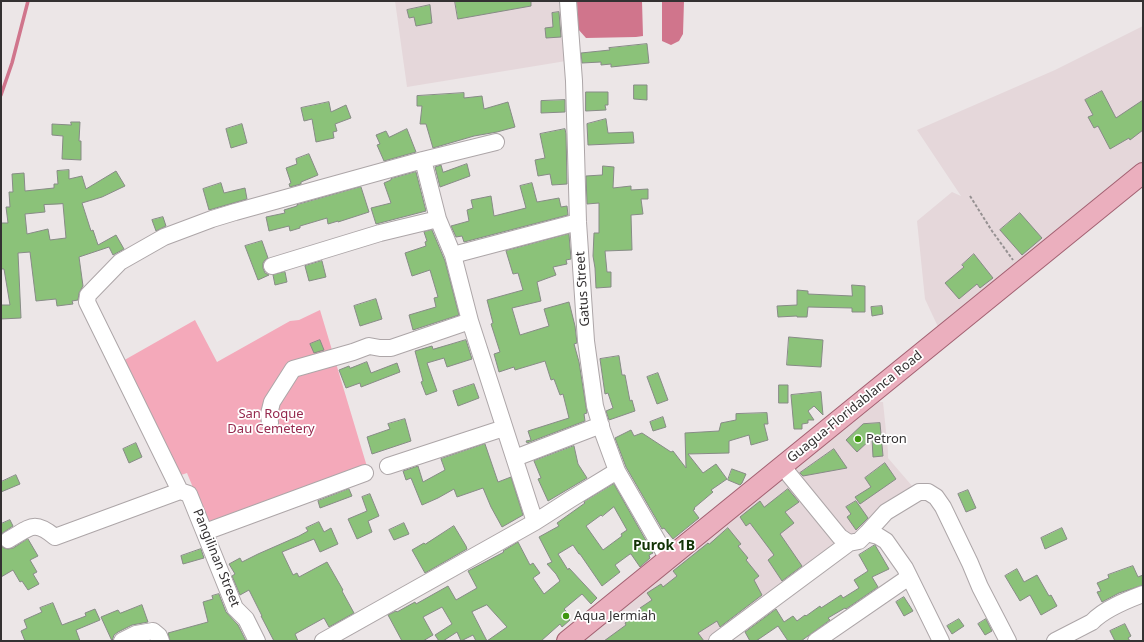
<!DOCTYPE html>
<style>
body{margin:0}
#map{position:relative;width:1144px;height:642px;overflow:hidden;background:#ece6e7;font-family:"Noto Sans",sans-serif}
canvas{display:block}
.frame{position:absolute;inset:0;border:2px solid #343132;pointer-events:none}
</style>
<div id="map">
<canvas width="1144" height="642"></canvas>
<div class="frame"></div>
</div>
<script>
const c = document.querySelector('canvas').getContext('2d');
c.lineJoin = 'round';
function fillPath(path, color) {
  c.fillStyle = color;
  c.fill(path, 'evenodd');
}
function trace(path, color, width, dash) {
  c.strokeStyle = color;
  c.lineWidth = width;
  c.lineCap = dash ? 'butt' : 'round';
  c.setLineDash(dash || []);
  c.stroke(path);
}
function label(font, color, halo, rows, align = 'center') {
  c.font = font + ' "Noto Sans",sans-serif';
  c.lineWidth = 3.5;
  c.setLineDash([]);
  c.textBaseline = 'middle';
  c.strokeStyle = halo;
  c.fillStyle = color;
  for (const [text, x, y, turn = 0] of rows) {
    c.save();
    c.translate(x, y);
    c.rotate((+turn || 0) * Math.PI / 180);
    c.textAlign = isNaN(turn) ? turn : align;
    if (halo) c.strokeText(text, 0, 0);
    c.fillText(text, 0, 0);
    c.restore();
  }
}
fillPath(new Path2D(`
 M395 1H562L566 61 407 87Z
 M1143 26V162L939 329 925 299 917 221 952 192 961 196 917 130 1055 70Z
 M879 402H883L888 451V458L913 487 862 532 852 535 843 532 794 470Z
 M781 476 840 542 710 641H575Z`), '#e5d7da');
fillPath(new Path2D(`
 M320 310 368 470 213 526 206 519 187 473 178 476 121 362 195 320 217 362 290 321 299 320Z`), '#f4a9ba');
fillPath(new Path2D(`
 M577 1H642L643 36 636 37 586 38 578 29Z
 M662 1H684L683 34 679 41 671 45 662 41Z`), '#d0758c');
trace(new Path2D(`
 M1 95 12 63 28 1`), '#d0758c', 3.5);
const building = new Path2D(`
 M455 1H531V6L458 19Z
 M430 5 432 23 416 26 414 17 409 18 407 10Z
 M559 12 561 37 546 38 545 28 553 27 552 13Z
 M647 44 649 63 611 67V64L601 65V62L582 63 581 53 610 50 609 48Z
 M634 85H647V100L634 99Z
 M1102 91 1116 118 1143 100V130L1130 140 1129 138 1110 149 1098 126 1094 128 1088 117 1093 115 1085 100Z
 M586 92H608V105H605L606 110 586 111Z
 M464 93V98L482 96 484 109 508 102 515 127 497 132 474 136 433 148 426 124H420L422 106H417V96Z
 M565 100V112L541 113V101Z
 M329 102 331 112 346 105 351 118 335 124 337 131 333 132 334 138 316 142 312 119 304 121 301 108Z
 M606 119 608 133 633 132 634 143 588 145 587 124Z
 M71 122H80L79 141H81V160L62 159 63 136 52 135V124L71 125Z
 M242 124 247 143 231 148 226 129Z
 M407 129 416 152 384 161 377 145 380 144 376 135 386 131 389 137Z
 M565 129 566 134 567 184 552 185 550 174 538 176 535 160 545 158 540 134Z
 M309 154 318 175 301 182V184L290 187 289 184 291 183 286 168 297 164 296 159Z
 M467 164 470 176 440 187 435 167 441 165 443 172Z
 M603 166 614 167 613 188 631 186V190L648 189V199H641L643 214 631 215 632 250 605 251 607 272H611V287L596 288 595 268 593 256 594 233H599V203L587 204 586 176 602 175Z
 M69 170V179L82 176 86 189 116 171 125 186 102 197 82 203 91 231 93 230 98 245 116 235 124 249 113 255 109 247 79 257 83 286 79 293 78 300 72 301 73 304 57 306 56 299 36 301 30 252 18 253 21 318 1 319V305H10L4 269H1V223H8L6 207H10L9 192H13L12 174 24 173 25 191 54 188V184H58L57 171ZM63 204 66 238 50 240 48 229 27 234 25 214 45 212 44 205Z
 M416 172 426 211 376 224 371 208 391 203 384 183 391 180V179Z
 M221 183 224 193 245 188 247 199 209 210 203 189Z
 M532 183 537 202 559 198 561 207 567 206 568 215 464 242 462 236 456 237 451 226 469 221 467 210 473 208 471 200 491 196 494 216 526 208 520 186Z
 M361 187 369 212 338 222V221L328 224 327 218 300 226V228L290 231 289 226 269 231 266 217 285 213 284 210 297 206V205Z
 M1020 213 1042 238 1022 255 1000 230Z
 M163 217 166 226 156 231 152 220Z
 M432 230 445 261 459 315 413 330 409 315 436 307 434 298 438 297 430 270 412 276 405 253 426 246 425 242 427 241 424 232Z
 M569 234 571 259 566 260 567 264 553 267 556 275 537 282 541 301 512 308 520 335 549 326 544 309 569 302 575 326 577 343 574 344 579 362 587 413 584 414 585 421 527 443 526 441 531 440 528 431 569 418 563 394 560 395 554 379 551 380 545 361 515 370 514 367 499 372 494 354 500 352 491 324 493 323 487 300 523 290 518 273 513 274 506 251Z
 M262 241 268 258 265 260 263 263V268L265 273 269 275 258 280 245 246Z
 M974 254 993 278 980 288 977 284 959 299 945 283 964 267 962 265Z
 M322 261 326 277 309 281 305 266Z
 M285 272 287 282 275 285 273 275Z
 M852 285 865 286V312H852V308L808 307 807 317H797V316L778 317 777 306 797 305V290L808 291V294L852 296Z
 M376 299 382 319 360 326 354 306Z
 M882 306 883 314 872 316 871 307Z
 M789 337 823 340 821 367 787 365Z
 M320 340 324 350 314 353 310 344Z
 M466 340 472 359 447 367 444 358 427 363 437 391 426 395 421 382 423 381 415 351 432 346 433 349Z
 M619 356 622 375H625L630 401 632 400 635 411 609 420 606 411 613 408 608 393 605 394 600 359Z
 M367 362 371 373 397 363 400 372 361 387 360 383 346 388 339 370 349 366 350 368Z
 M658 373 668 400 657 404 647 377Z
 M474 384 479 398 458 406 453 391Z
 M779 385H788V403H779Z
 M821 392 823 415 814 406 808 411 814 420H808V423L802 424V429H794L791 395Z
 M767 413 768 424H764L768 440 751 445 749 435 729 441V453L688 454 703 473 716 464 727 479 711 490 713 492 694 508 695 509 693 510 699 518 673 539 664 528 662 529 626 467 615 438 631 430 634 436 642 433 671 452 673 451 686 468 685 433 719 431 721 423 736 420V414Z
 M663 417 666 427 653 431 650 422Z
 M405 419 411 441 372 454 367 437 390 429 388 424Z
 M880 423 883 456 873 457 872 438 857 452 846 440 863 424Z
 M136 443 142 457 129 463 123 449Z
 M485 444 498 482 511 477 523 515 502 527 491 507 483 488 457 497 454 489 438 498 422 505 411 478 406 480 403 471 418 466 423 482 445 470 441 459Z
 M574 446 578 464 587 478 548 501 538 479 541 478 534 461Z
 M834 449 847 468 803 476 800 473Z
 M885 463 896 479 860 504 855 497 871 487 865 478Z
 M732 469 746 474 742 483 740 485 728 480Z
 M16 475 20 484 1 492V482Z
 M614 484 653 553 649 555 650 558 640 567 631 554H630L615 565 620 572 602 586 580 554H579L573 545 558 554 568 570 569 568 597 598 591 604 582 594 564 609 569 614 567 617 570 620 562 627 560 624 541 641H476L473 635 461 641 457 632 443 641H439L435 635 452 624 442 607 423 617 433 635 423 641H402L388 615 396 611 397 612 415 602 416 604 448 586 456 600 477 588 468 571 504 552 503 551 518 542 530 565 533 563 540 573 533 578 544 594 560 581 556 574 547 564 552 562 539 537 559 526 557 523 585 503 584 502ZM614 507 627 530 621 534 622 536 603 550 586 526 601 515 602 516ZM487 605 507 627 487 641 472 612Z
 M349 489 352 496 320 508 318 501Z
 M788 489 799 502 785 512 794 523 780 534 802 566 782 581 768 560 774 555 750 523 746 526 740 517 760 501 764 507Z
 M968 490 976 508 966 512 958 494Z
 M370 494 379 516 368 521 372 532 357 539 348 519 367 511 362 497Z
 M856 501 868 518 856 530 847 517 851 514 846 507Z
 M10 520 13 526 1 534V524Z
 M319 522 324 532 331 528 338 544 320 552 314 539 282 552 293 575 297 573 299 577 327 562 343 590 342 591 354 613 329 627 324 618 295 634 298 641H274L261 616H262L249 590 240 595 232 576 235 574 229 564 240 558 242 562 258 554 299 536 308 531 306 528Z
 M404 523 409 534 394 540 389 530Z
 M454 526 466 546 467 549 425 573 412 550 424 543 425 544Z
 M728 528 741 544 738 546 748 558 746 560 759 576 754 580 762 595 720 627 717 621 698 633 704 641H604L626 625 625 623 642 610 640 608 652 600 647 593 661 584 663 587 677 576 673 571 708 543 709 544Z
 M1062 528 1067 539 1045 549 1041 538Z
 M28 539 38 556 30 560 37 572 33 574 39 584 28 590 22 581 20 582 13 570 1 577V546L4 548 8 549 13 548Z
 M875 545 889 569 872 577 878 587 846 609 845 608 828 618 830 620 801 641H788L778 626 756 641H750L745 632 776 609 784 622 793 616 797 621 805 615 806 616 820 606 821 608 841 595 843 598 859 588 854 580 868 571 859 555Z
 M201 549 204 558 183 564 181 556Z
 M1133 566 1138 577 1143 575V585L1119 593 1102 602 1097 592 1101 591 1097 583 1109 578 1108 575Z
 M1017 569 1024 582 1037 575 1049 596 1051 595 1057 606 1041 615 1030 595 1020 601 1005 576Z
 M219 594 226 612 238 625 246 641H170L168 633 208 622 203 602 213 599 212 596Z
 M904 597 913 611 904 616 896 602Z
 M53 603 62 625 86 616 85 613 95 609 100 620 76 630 80 641H25L21 631 27 628 24 620 42 612 40 608Z
 M142 605 148 622 132 625 118 632 114 635 112 641 101 617 118 610 120 613Z
 M959 619 964 626 952 634 947 626Z
 M986 619 992 631 985 635 978 624Z
 M1125 624 1131 636 1128 638 1130 641H1115L1110 631Z`);
fillPath(building, '#8bc279');
trace(building, '#878b86', 1);
const minor = new Path2D(`
 M568 1 574 81 578 222 586 341 595 406 602 430 617 471 668 559
 M423 160 438 219 453 255
 M272 266 380 233 438 219
 M270 423 269 414 272 402 293 369 353 352 369 346 380 348H391L470 321
 M515 458 601 425
 M388 466 504 428
 M782 466 840 537 849 543 859 541 867 533 878 536 886 541 905 568 941 641
 M180 491 87 302 88 295 120 262 164 237 212 219 235 212 423 160 496 142
 M535 522 470 321 453 255 578 222
 M205 532 365 473
 M867 533 886 512 919 492H928L936 497 943 507 970 563 980 587 1008 641
 M8 540C30 528 33 519 55 537L180 491 189 494 235 608 246 619 257 641
 M122 641 136 634 153 631 159 636 161 641
 M323 641 535 522 571 499 617 471
 M717 641 849 543
 M816 641 909 577
 M1055 641 1092 622C1104 609 1127 600 1143 594`);
const major = new Path2D(`
 M567 641C758 484 952 330 1143 173`);
trace(minor, '#ada6a8', 18);
trace(major, '#a26071', 22);
trace(new Path2D(`
 M970 196 992 231 1013 260`), '#969192', 2, [3, 2]);
trace(minor, '#fff', 16);
trace(major, '#ebafbe', 20);
for (const [x, y, r, color] of [
 [858,439,4,"#3e970f"],
 [566,616,4,"#3e970f"]
]) {
  const dot = new Path2D();
  dot.arc(x, y, r, 0, 2 * Math.PI);
  c.fillStyle = color;
  c.fill(dot);
  trace(dot, '#fff', 1.5);
}
label('13px', '#343132', '#fff', [
 ["Gatus Street",583,289,-94],
 ["Guagua-Floridablanca Road",855,407,-39],
 ["Pangilinan Street",216,558,68]
]);
label('13px', '#95294e', '#fff', [
 ["San Roque",271,414],
 ["Dau Cemetery",271,429]
]);
label('13px', '#343132', '#fff', [
 ["Petron",866,439],
 ["Aqua Jermiah",574,616]
], 'left');
label('bold 14px', '#123205', '#fff', [
 ["Purok 1B",664,546]
]);
</script>
